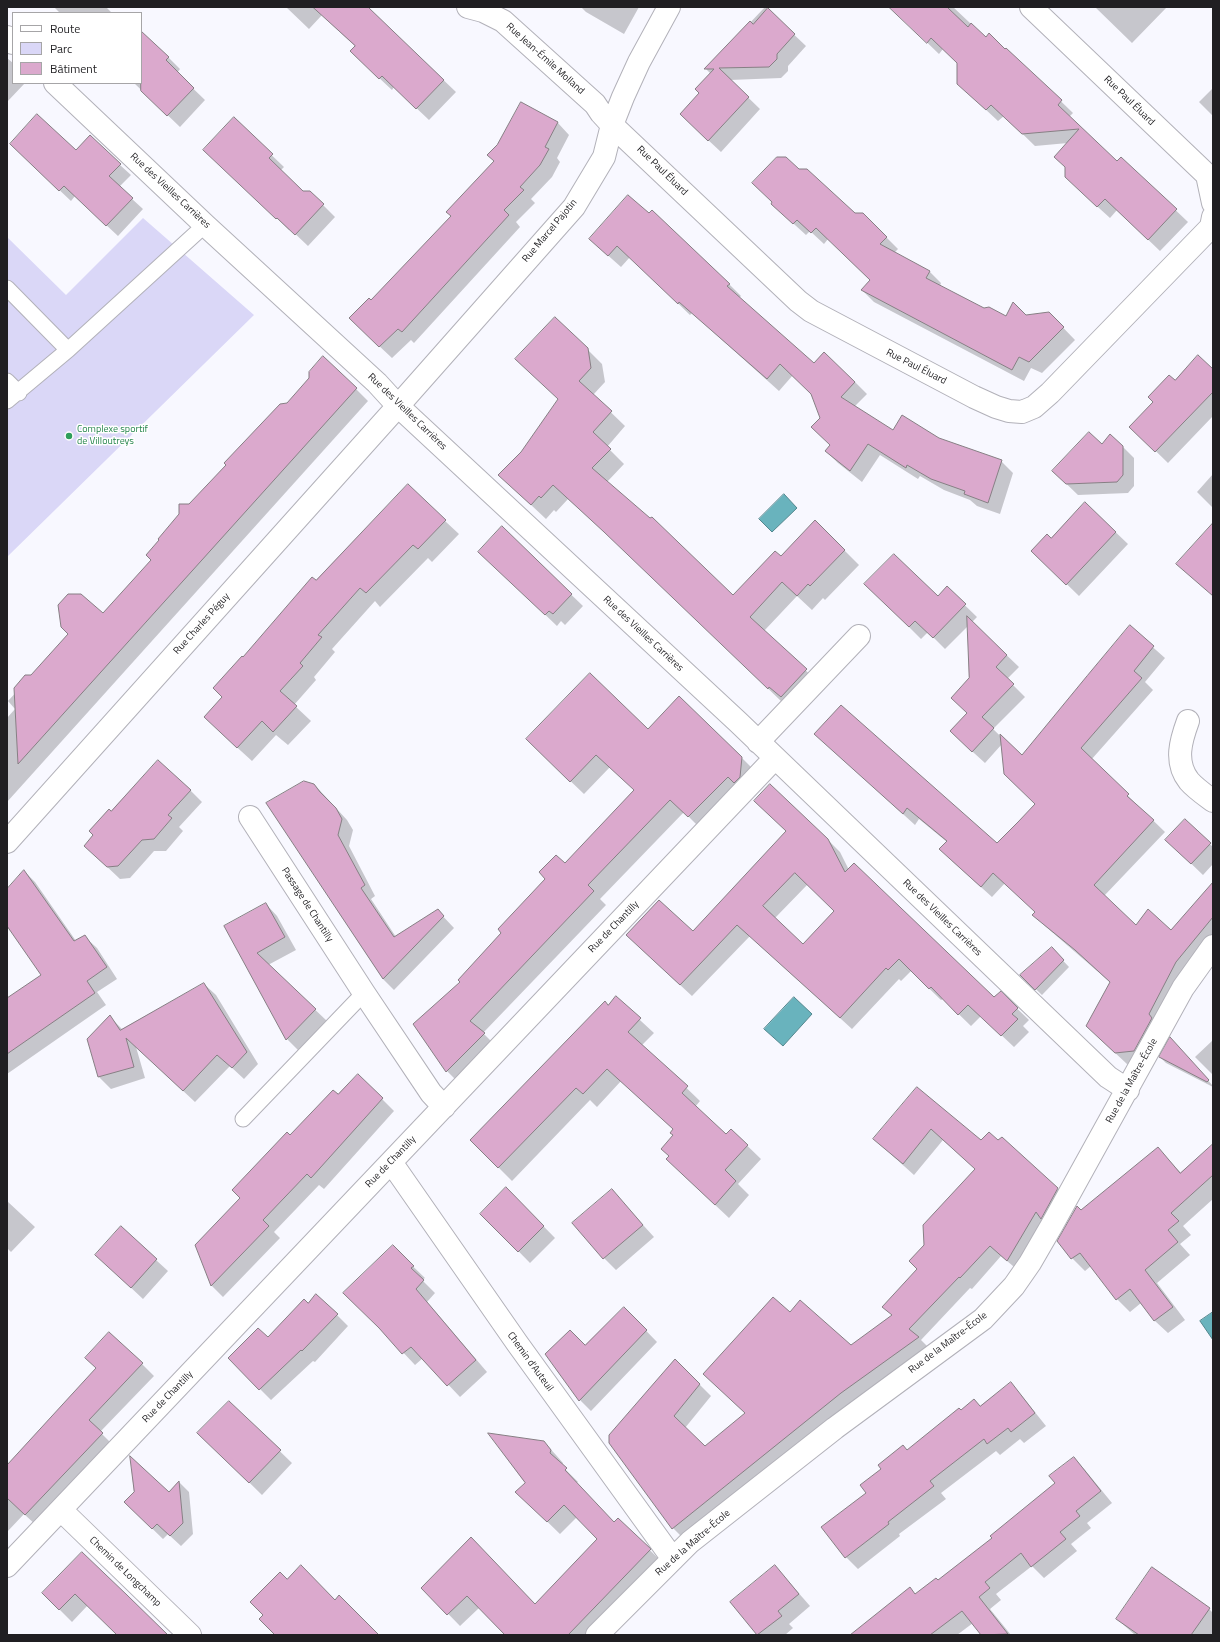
<!DOCTYPE html>
<meta charset="utf-8">
<style>
body{margin:0}
#map{position:relative;width:1220px;height:1642px;overflow:hidden;background:#f8f8ff;font-family:"Titillium Web",sans-serif}
canvas{display:block}
.frame{position:absolute;inset:0;border:8px solid #201f22;pointer-events:none}
.legend{position:absolute;left:12px;top:12px;width:130px;height:72px;box-sizing:border-box;background:#fff;border:1px solid #a6a5a7;margin:0;padding:5px 7px;list-style:none;font-size:12px;color:#201f22}
.legend li{display:flex;align-items:center;gap:8px;height:20px}
.legend b{width:20px;border:1px solid #a6a5a7}
</style>
<div id="map">
<canvas width="1220" height="1642"></canvas>
<div class="frame"></div>
<ul class="legend">
<li><b style="height:5px;background:#fff"></b>Route</li>
<li><b style="height:11px;background:#dad7f7"></b>Parc</li>
<li><b style="height:11px;background:#dba9cd"></b>Bâtiment</li>
</ul>
</div>
<script>
const c = document.querySelector('canvas').getContext('2d');
c.lineJoin = 'round';
function fillPath(path, color) {
  c.fillStyle = color;
  c.fill(path, 'evenodd');
}
function trace(path, color, width, dash) {
  c.strokeStyle = color;
  c.lineWidth = width;
  c.lineCap = dash ? 'butt' : 'round';
  c.setLineDash(dash || []);
  c.stroke(path);
}
function label(font, color, halo, rows, align = 'center') {
  c.font = font + ' "Titillium Web",sans-serif';
  c.lineWidth = 3;
  c.setLineDash([]);
  c.textBaseline = 'middle';
  c.strokeStyle = halo;
  c.fillStyle = color;
  for (const [text, x, y, turn = 0] of rows) {
    c.save();
    c.translate(x, y);
    c.rotate((+turn || 0) * Math.PI / 180);
    c.textAlign = isNaN(turn) ? turn : align;
    if (halo) c.strokeText(text, 0, 0);
    c.fillText(text, 0, 0);
    c.restore();
  }
}
fillPath(new Path2D(`
 M143 218 254 315 7 557V237L66 295Z`), '#dad7f7');
const water = new Path2D(`
 M784 494 797 508 772 532 759 519Z
 M794 997 812 1014 783 1046 764 1029Z
 M1213 1312V1340L1200 1321Z`);
fillPath(water, '#69b3bd');
trace(water, '#53878e', 1);
fillPath(new Path2D(`
 M54 7H106L112 13H60Z
 M286 7H367L456 92 429 120 394 87 392 90 363 63 356 47 322 15 309 29Z
 M581 7H639L624 34 586 12Z
 M765 7 806 46 788 66V71L781 78 730 80 760 109 721 152 693 126 700 93 711 74 706 69Z
 M890 7H953L986 38 1005 51 1007 49 1073 113 1069 117 1117 162 1121 158 1188 222 1160 251 1117 210 1110 218 1078 189 1068 143 1035 146 1004 116 998 121 970 95 958 63 943 49 939 54Z
 M1095 7H1167L1132 43Z
 M141 40 168 57 180 69 177 73 205 100 180 127 134 83H141Z
 M7 58 13 63V83H25L7 102Z
 M1213 88V116L1199 102Z
 M522 103 558 123 569 135 557 158 560 162 552 177 531 199 535 203 516 222 520 227 414 343 411 340 392 358 362 330 371 301 452 216 495 161 498 146Z
 M234 119 284 167 280 171 302 192H310L335 217 308 246 290 229 289 230 217 161Z
 M76 151 120 165 131 175 119 187 143 209 118 236 75 196 71 201 22 155Z
 M799 170 855 214H863L898 249 894 253 929 271 941 283 940 286 984 309 1007 317 1026 316 1049 313 1075 340 1042 373 1031 368 1024 381 874 302 862 290 871 281 828 239 824 244 810 231 806 235 784 215Z
 M628 197 729 284 741 296 739 298 814 365 855 382 867 394 854 407 893 432 939 439 1001 461 1013 473 1000 514 977 506 970 500 944 490 920 476 918 479 880 455 862 482 838 463 826 451 831 445 812 394 793 375 779 391 692 313 690 315 630 257 621 267 603 251Z
 M587 349 602 364 605 382 593 395 625 426 607 447 624 464 607 482 733 596 781 557 815 521 859 565 825 600 823 598 812 610 797 596 764 631 820 684 783 703 620 546 568 499 556 512 554 510 546 519 514 489 522 453 559 400Z
 M1213 371V416L1168 463 1131 427 1175 381Z
 M356 389 368 401 7 802V718L15 709 8 701 31 676 103 614 152 560Z
 M1111 435 1134 458V486L1128 493 1078 495 1053 471 1102 445Z
 M1213 474V508L1197 492Z
 M1085 503 1128 544 1079 596 1044 562 1051 539Z
 M445 521 459 534 432 562 428 558 380 607 375 601 332 649 335 652 314 677 316 680 294 705 311 721 288 745 276 735 252 761 219 731 223 697 243 658 316 582Z
 M502 528 583 606 565 625 561 621 557 626 491 563Z
 M866 584 938 598 947 588 977 617 972 622 1019 667 1007 679 1025 697 993 729 1022 757 1130 627 1165 658 1145 682 1153 690 1091 760 1165 832 1104 896 1136 926 1171 932 1213 884V942L1145 1062 1127 1064 1098 1037 1111 983 1045 926 1034 915 1036 912 1005 883 992 897 952 861 947 842 919 819 915 825 827 745 997 844 1036 804 1002 744 985 763 963 743 968 713 970 678 969 625 945 649 928 632 921 639Z
 M648 730 741 757 754 770 701 829 684 812 600 899 606 905 483 1033 497 1047 460 1084 447 1071 415 1025 462 982 565 865 635 790 610 767 584 794 540 752Z
 M314 784 347 820 353 830 349 846 375 896 371 899 396 937 438 911 454 928 394 990 383 979 268 804Z
 M190 790 202 802 179 827 183 831 166 851H154L130 878 120 879 85 846 111 813Z
 M1185 821 1213 847V864L1203 875 1179 852Z
 M827 839 840 852 849 870 994 998 1001 993 1029 1020 1023 1026 1029 1032 1014 1047 981 1016 971 1026 943 999 941 1000 911 971 901 981 899 979 852 1029 750 936 692 996 639 947 693 933ZM808 884 836 911 803 945 775 918Z
 M24 871 35 882 76 941 85 937 97 948 117 979 97 992 106 1005 7 1074V1000L42 975 7 924V890Z
 M266 904 277 916 296 950 268 965 327 1021 299 1051 287 1039 225 926Z
 M1052 949 1069 967 1042 995 1021 975Z
 M204 984 216 995 258 1064 244 1079 230 1066 195 1102 136 1047 145 1078 111 1089 99 1077 89 1041 112 1019 123 1030Z
 M616 998 654 1033 642 1045 700 1101 695 1107 726 1136 731 1130 761 1159 738 1184 749 1195 729 1218 681 1173 670 1157 674 1130 621 1081 597 1107 590 1100 512 1181 471 1140Z
 M1213 1040V1075L1195 1057Z
 M1176 1044 1213 1086V1087L1166 1063 1160 1057Z
 M358 1075 394 1111 324 1189 319 1185 274 1232 280 1238 223 1297 211 1285 290 1137 339 1096Z
 M917 1088 981 1142 1057 1189 1068 1200 1019 1271 1001 1256 972 1289 970 1288 921 1340 929 1348 684 1539 673 1528 610 1443 675 1360 711 1396 685 1428 705 1447 746 1414 704 1374 790 1313 851 1346 893 1316 919 1269 925 1245 976 1169 943 1140 914 1175 874 1139Z
 M1213 1145V1199L1183 1226 1191 1235 1180 1244 1190 1255 1157 1283 1185 1320 1168 1333 1155 1321 1141 1303 1130 1312 1117 1299 1091 1266 1085 1271 1072 1258 1059 1241 1081 1211 1158 1148 1181 1173Z
 M506 1188 555 1238 530 1263 482 1214Z
 M7 1201 35 1227 11 1252 7 1248Z
 M623 1203 654 1237 616 1270 604 1258Z
 M393 1247 425 1278 422 1280 435 1293 427 1302 487 1372 460 1397 423 1358 415 1365 382 1330Z
 M96 1255 156 1260 168 1271 143 1299Z
 M308 1304 337 1315 348 1326 315 1362 313 1361 271 1400 229 1358 268 1338Z
 M624 1308 657 1342 591 1411 580 1400 547 1354 585 1346Z
 M142 1364 154 1376 100 1432 114 1446 37 1526 24 1514 7 1532V1467Z
 M1010 1384 1022 1396 1046 1426 1024 1443 1020 1439 1000 1455 996 1451 941 1493 946 1499 899 1534 900 1536 858 1569 846 1557 867 1493 907 1451 961 1411 981 1407Z
 M229 1402 292 1463 262 1495 210 1444Z
 M544 1442 556 1455 563 1463 562 1466 578 1482 576 1483 614 1523 618 1519 662 1562 593 1635H504L505 1634 479 1608 460 1626 423 1588 535 1605 599 1539 577 1517 560 1534 529 1504 526 1483Z
 M1074 1458 1085 1470 1112 1503 1087 1523 1091 1528 1071 1544 1077 1551 1044 1578 1032 1566 996 1594 1001 1600 990 1609 1011 1635H982L973 1623 957 1635H868L910 1589 916 1595 938 1581 993 1538 1056 1483Z
 M179 1482 189 1492 193 1534 181 1546 168 1534 163 1539 136 1513 169 1493Z
 M82 1553 167 1635H118L88 1605 72 1622 43 1593Z
 M775 1566 810 1606 789 1624 793 1628 785 1635H759L732 1602Z
 M1209 1609 1213 1613V1632L1211 1635H1135L1117 1619Z`), '#0003');
const building = new Path2D(`
 M313 7H368L444 80 416 109 382 76 379 79 350 51 355 46Z
 M889 7H947L968 27 971 23 986 37 989 33 1005 49 1006 48 1062 100 1058 105 1117 161 1121 157 1177 209 1148 240 1105 199 1097 207 1065 177V167L1054 157 1079 129 1022 134 991 105 986 110 957 84V63L931 38 927 43Z
 M768 8 795 34 777 54V59L769 67 719 68 749 97 708 141 680 114 699 93 695 89 714 69H704L750 21 753 24Z
 M141 31 169 57 166 60 194 88 167 116 141 91Z
 M521 102 558 122 545 147 549 149 540 165 520 187 524 190 504 210 509 215 402 332 398 329 379 347 349 318 369 298 371 300 451 216 446 212 494 161 487 155 497 145Z
 M37 114 76 150 90 135 121 164 109 176 133 198 106 226 64 186 59 191 10 144Z
 M234 117 273 154 269 158 303 191H310L324 204 295 235 277 218 276 219 203 150Z
 M777 157H786L799 169H807L855 213H863L887 237 880 244 930 271 926 278 984 308 989 307 1006 316 1013 302 1026 315 1049 312 1064 327 1029 362 1019 357 1012 370 861 290 870 280 816 228 811 233 797 220 793 224 771 204 772 202 752 183Z
 M628 195 649 213 652 210 730 284 727 286 814 363 824 352 855 382 841 397 893 430 902 415 939 438 1002 460 988 503 964 494 965 491 931 479 907 465 906 468 868 444 850 471 825 451 830 445 811 427 820 418 811 394 780 364 767 379 679 302 678 304 617 246 608 256 589 239Z
 M555 317 588 348 591 368 579 381 612 411 593 432 611 449 592 468 650 518 652 517 733 595 775 551 781 556 815 520 845 550 810 586 808 584 797 596 782 582 750 617 807 669 781 697 769 687 768 689 604 532 553 485 541 498 539 496 531 505 498 475 521 452 558 399 515 359Z
 M1198 355 1213 369V392L1155 452 1129 427 1153 402 1148 397 1169 375 1175 380Z
 M323 356 357 388 18 764 14 688 25 675H31L68 634 61 627 58 605 68 594H81L103 613 151 560 146 555 159 540 158 539 179 514V504H189L226 465 224 463 280 404 287 403 309 378V372Z
 M1089 432 1102 444 1110 434 1123 446V475L1117 482 1066 484 1052 471Z
 M408 484 446 520 418 549 413 545 366 593 360 588 318 635 322 637 300 663 303 666 280 691 297 706 273 732 262 721 237 748 204 717 222 697 213 688 242 656 243 657 312 577 316 580Z
 M1085 502 1116 532 1066 585 1031 551 1047 534 1051 538Z
 M1213 523V596L1176 564Z
 M502 526 572 594 553 614 549 611 545 615 478 552Z
 M894 554 938 596 947 586 966 604 933 638 915 621 909 627 864 584Z
 M967 616 1007 655 996 667 1014 684 982 717 994 728 972 752 950 731 967 713 951 698 969 678Z
 M1130 625 1154 646 1134 671 1142 678 1081 748 1129 794 1127 796 1154 820 1094 885 1136 925 1148 909 1171 930 1213 882V917L1176 962 1149 1014 1152 1018 1134 1051 1115 1053 1086 1026 1110 982 1075 950 1032 915 1035 912 993 873 981 887 939 849 947 841 907 808 903 814 814 734 841 705 997 843 1018 822 1035 804 1004 774 1000 734 1022 755 1087 676Z
 M590 673 648 729 679 696 742 757 740 777 734 783 728 777 688 817 670 800 588 885 594 891 470 1021 485 1033 446 1072 413 1024 460 982 458 980 501 933 498 929 545 879 539 872 556 855 565 863 634 790 596 755 570 782 526 739Z
 M158 760 191 790 168 815 172 818 154 839 142 840 118 866 107 867 84 846 93 835 89 831 109 809 111 811Z
 M304 781 314 784 320 792 336 808 342 819 338 835 365 885 361 888 394 937 438 909 444 916 383 979 266 803Z
 M770 784 828 839 845 872 854 863 994 997 1001 991 1018 1008 1012 1014 1018 1019 1001 1036 968 1005 958 1015 931 987 929 989 899 959 888 970 886 968 840 1018 737 925 680 985 626 935 659 900 693 931 786 831 754 801ZM795 873 834 911 803 944 763 906Z
 M1185 819 1211 843 1191 864 1165 840Z
 M24 870 74 941 85 935 107 967 87 981 95 993 7 1054V998L41 975 7 926V889Z
 M266 903 285 937 257 953 316 1009 286 1040 224 926Z
 M1052 947 1064 960 1035 990 1020 975Z
 M204 983 247 1052 232 1068 217 1055 183 1091 126 1038 134 1067 98 1077 87 1039 110 1015 120 1030Z
 M616 996 641 1018 628 1032 688 1086 682 1093 726 1134 731 1129 748 1145 725 1170 736 1181 715 1205 666 1159 669 1156 661 1149 673 1135 670 1133 673 1129 607 1069 583 1094 576 1088 498 1168 470 1140 605 1001 608 1005Z
 M1170 1037 1209 1080 1207 1082 1159 1057Z
 M358 1074 383 1098 311 1178 307 1174 263 1220 269 1226 211 1286 195 1245 240 1198 232 1190 287 1132 290 1135 333 1090 338 1094Z
 M917 1087 981 1140 989 1132 998 1140 1002 1137 1058 1188 1041 1219 1036 1212 1007 1261 990 1246 960 1278 959 1277 909 1329 919 1337 841 1393 672 1529 609 1443V1435L675 1359 700 1384 674 1416 705 1446 745 1413 703 1374 773 1297 790 1312 800 1300 851 1345 892 1315 882 1307 917 1269 909 1261 924 1245 923 1225 975 1169 931 1129 903 1164 873 1139Z
 M1213 1144V1175L1171 1213 1179 1221 1168 1230 1178 1242 1145 1270 1173 1307 1154 1321 1130 1289 1116 1300 1080 1253 1071 1259 1057 1241 1077 1206 1081 1210 1158 1147 1180 1173Z
 M506 1187 544 1226 518 1252 480 1214Z
 M612 1189 643 1225 603 1259 572 1223Z
 M121 1226 157 1259 131 1288 95 1255Z
 M393 1245 414 1266 411 1268 424 1280 416 1289 476 1360 447 1386 411 1347 402 1354 379 1328 343 1293Z
 M316 1294 338 1314 302 1351 301 1350 259 1390 228 1358 258 1328 268 1337 304 1299 308 1303Z
 M624 1307 647 1330 579 1401 545 1354 570 1330 585 1345Z
 M109 1332 143 1363 89 1420 103 1433 25 1515 7 1498V1465L96 1368 85 1358Z
 M1011 1382 1035 1413 1011 1432 1008 1428 987 1444 984 1439 930 1481 934 1486 888 1522 889 1524 845 1558 821 1527 866 1493 860 1485 881 1469 878 1465 903 1445 907 1450 959 1408 961 1410 974 1399 980 1406Z
 M229 1401 281 1450 249 1483 197 1433Z
 M488 1433 544 1441 551 1450 550 1453 567 1468 565 1470 614 1522 618 1518 651 1549 568 1635H505L467 1596 447 1615 421 1588 471 1537 535 1604 597 1539 564 1505 547 1522 515 1492 525 1483Z
 M130 1456 169 1492 179 1481 183 1523 170 1536 157 1524 152 1529 124 1502 134 1492Z
 M1074 1457 1101 1491 1076 1511 1080 1516 1060 1532 1066 1539 1031 1567 1021 1553 985 1582 990 1588 979 1597 1008 1634 981 1635 962 1611 930 1635H850L910 1587 915 1594 936 1578 938 1580 992 1538 990 1536 1055 1483 1049 1476Z
 M82 1552 127 1595 168 1635H117L75 1594 59 1610 42 1593Z
 M301 1565 335 1600 339 1595 379 1635H275L259 1619 263 1615 250 1602 280 1572 287 1579Z
 M775 1565 799 1594 778 1611 782 1616 757 1635 730 1602Z
 M1152 1567 1210 1608 1191 1635H1139L1116 1619Z`);
fillPath(building, '#dba9cd');
trace(building, '#867f84', 1);
const service = new Path2D(`
 M7 288 68 350
 M7 381 19 393
 M7 401 68 350 205 225
 M243 1119 364 993`);
const minor = new Path2D(`
 M468 7 483 11 503 21 595 104 601 113 612 125 798 301 811 311 974 397 996 407 1009 411 1022 412 1034 407 1050 393 1211 227 1213 217
 M1031 7 1207 175 1213 203
 M7 37 13 43
 M55 83 205 225 377 383 398 406 738 722 1108 1077 1128 1090
 M1188 721C1181 740 1174 762 1189 781 1195 788 1205 795 1213 801
 M758 742 859 636
 M250 817 364 993 431 1093 444 1107
 M7 842 398 406 574 207 604 157 612 125 623 97 639 62 669 7
 M391 1162 517 1343 673 1559
 M61 1510 190 1635
 M7 1566 775 758
 M597 1635 690 1542 835 1428 983 1319 1014 1286 1030 1263 1052 1225 1183 988 1213 946`);
trace(service, '#b2b1b9', 17);
trace(minor, '#b2b1b9', 24);
trace(service, '#fff', 15);
trace(minor, '#fff', 22);
for (const [x, y, r, color] of [
 [69,436,4,"#2e9e5b"]
]) {
  const dot = new Path2D();
  dot.arc(x, y, r, 0, 2 * Math.PI);
  c.fillStyle = color;
  c.fill(dot);
  trace(dot, '#fff', 1.5);
}
label('10px', '#201f22', '#fff', [
 ["Rue Jean-Émile Molland",545,59,42],
 ["Rue Paul Éluard",1129,101,44],
 ["Rue Paul Éluard",662,171,44],
 ["Rue des Vieilles Carrières",170,191,43],
 ["Rue Marcel Pajotin",550,231,-50],
 ["Rue Paul Éluard",916,367,27],
 ["Rue des Vieilles Carrières",407,412,44],
 ["Rue Charles Péguy",202,624,-48],
 ["Rue des Vieilles Carrières",643,634,43],
 ["Passage de Chantilly",307,905,57],
 ["Rue des Vieilles Carrières",942,918,44],
 ["Rue de Chantilly",614,927,-46],
 ["Rue de la Maître-École",1132,1081,-61],
 ["Rue de Chantilly",391,1162,-46],
 ["Rue de la Maître-École",948,1343,-37],
 ["Chemin d'Auteuil",530,1362,54],
 ["Rue de Chantilly",168,1397,-46],
 ["Rue de la Maître-École",693,1543,-41],
 ["Chemin de Longchamp",125,1572,44]
]);
label('10px', '#27864d', '#fff', [
 ["Complexe sportif",77,430],
 ["de Villoutreys",77,442]
], 'left');
</script>
